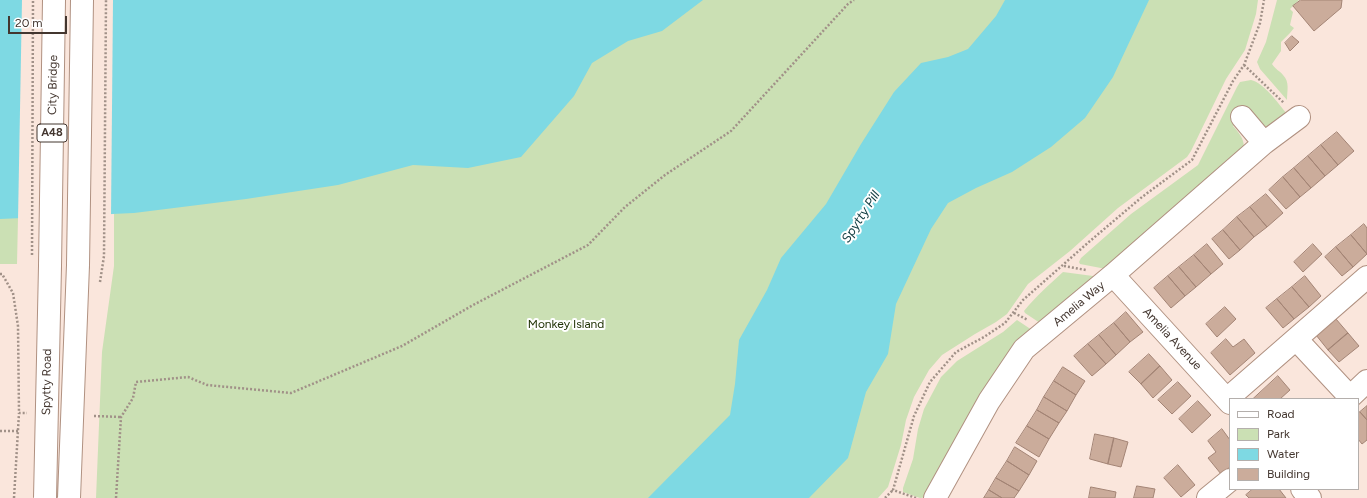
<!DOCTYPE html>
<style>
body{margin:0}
#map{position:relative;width:1367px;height:498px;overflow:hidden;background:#fae6dc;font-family:Figtree,sans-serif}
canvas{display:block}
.legend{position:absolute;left:1229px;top:398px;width:130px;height:92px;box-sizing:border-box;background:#fff;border:1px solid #b4afac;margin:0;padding:5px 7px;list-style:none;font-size:12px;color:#43362f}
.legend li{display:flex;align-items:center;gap:8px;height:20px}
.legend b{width:20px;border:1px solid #b4afac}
.scale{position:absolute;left:8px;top:16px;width:59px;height:18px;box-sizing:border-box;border:2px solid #43362f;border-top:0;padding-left:5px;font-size:12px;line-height:14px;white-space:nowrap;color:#43362f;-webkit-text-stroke:3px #fff;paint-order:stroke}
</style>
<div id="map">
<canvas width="1367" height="498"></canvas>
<ul class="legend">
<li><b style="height:5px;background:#fff"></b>Road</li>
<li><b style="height:11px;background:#cbe0b4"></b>Park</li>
<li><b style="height:11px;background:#7ed9e3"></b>Water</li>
<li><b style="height:11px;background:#cbac9b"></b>Building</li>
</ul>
<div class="scale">20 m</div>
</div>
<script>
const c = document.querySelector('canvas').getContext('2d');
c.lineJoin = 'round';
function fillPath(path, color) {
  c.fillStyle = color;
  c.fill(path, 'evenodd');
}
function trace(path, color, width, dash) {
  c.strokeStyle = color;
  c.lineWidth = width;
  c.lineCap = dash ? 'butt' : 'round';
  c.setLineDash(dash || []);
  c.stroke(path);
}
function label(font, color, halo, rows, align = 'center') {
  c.font = font + ' Figtree,sans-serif';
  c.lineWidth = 4;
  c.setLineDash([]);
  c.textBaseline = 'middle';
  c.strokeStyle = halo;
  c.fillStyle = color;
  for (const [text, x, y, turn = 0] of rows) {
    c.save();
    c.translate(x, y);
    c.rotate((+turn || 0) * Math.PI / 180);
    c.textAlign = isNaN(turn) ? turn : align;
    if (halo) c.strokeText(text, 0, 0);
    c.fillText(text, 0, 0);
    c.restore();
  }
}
fillPath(new Path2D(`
 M165 0H1258L1256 14 1245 50 1226 79 1191 151 1187 157 1118 208 1070 251 1028 284 1007 314 996 322 975 334 942 355 929 370 914 397 906 420 901 445 888 487 878 498H96L102 352 114 266V214L18 218 17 264H0V7Z
 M1277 0H1299L1290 9 1293 12 1290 25 1294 28 1290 33 1281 42V51L1272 64C1276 70 1279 70 1283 75 1290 82 1287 91 1287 100L1260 69 1257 62 1266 42Z
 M1251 80C1264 83 1278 103 1287 114 1268 130 1268 132 1250 112L1233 126C1239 133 1244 138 1244 148L1106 269 1080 264 1079 262 1081 258 1131 214 1198 165 1237 87 1240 82Z
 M1063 272 1093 276 1095 278 1040 323 1025 313 1024 311C1036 296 1049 285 1063 272Z
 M1017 320 1032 330 928 497 920 498 903 492V488L913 459 918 429 924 409 941 377 957 361 1003 332Z`), '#cbe0b4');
fillPath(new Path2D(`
 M0 0H703L662 31 628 41 592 63 574 96 521 157 468 168 413 165 338 185 246 199 134 213 0 219Z
 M1005 0H1149L1113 77 1085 118 1051 147 1012 172 976 188 948 203 931 229 896 304 888 354 866 392 848 458 809 498H648L730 415 735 384 739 340 767 290 781 258 826 204 861 144 894 92 921 63 948 57 968 49 996 16Z`), '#7ed9e3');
fillPath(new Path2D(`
 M22 0H113L111 216 18 220Z`), '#fae6dc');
const building = new Path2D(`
 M1301 0H1342L1341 8 1314 31 1293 6Z
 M1292 36 1299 42 1290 51 1285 43Z
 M1337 132 1354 151 1338 165 1321 145Z
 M1321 145 1338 165 1325 176 1308 156Z
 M1308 156 1325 176 1311 188 1294 168Z
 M1294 168 1311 188 1300 197 1283 177Z
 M1283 177 1300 197 1286 209 1269 190Z
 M1266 194 1283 213 1267 227 1250 207Z
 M1250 207 1267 227 1254 237 1237 217Z
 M1237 217 1254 237 1240 250 1223 230Z
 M1364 224 1367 228V254L1351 235Z
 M1223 230 1240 250 1229 259 1212 239Z
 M1351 235 1367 254 1353 267 1336 247Z
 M1207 244 1223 264 1211 274 1194 255Z
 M1313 244 1322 254 1303 272 1294 262Z
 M1336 247 1353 267 1342 276 1325 257Z
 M1194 255 1211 274 1196 287 1179 267Z
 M1179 267 1196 287 1185 296 1168 276Z
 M1168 276 1185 296 1171 308 1154 288Z
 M1305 276 1321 296 1309 307 1292 287Z
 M1292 287 1309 307 1294 319 1277 299Z
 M1277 299 1294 319 1283 328 1266 308Z
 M1225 307 1236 319 1217 337 1206 324Z
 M1126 312 1143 332 1130 342 1114 323Z
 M1336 319 1348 333 1328 350 1316 335Z
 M1114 323 1130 342 1116 355 1099 335Z
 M1348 333 1359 346 1339 362 1328 350Z
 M1099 335 1116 355 1106 364 1088 344Z
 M1226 339 1233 347 1244 339 1255 353 1230 375 1211 353Z
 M1088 344 1106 364 1092 376 1074 356Z
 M1149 354 1160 366 1141 384 1129 372Z
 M1160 366 1172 380 1153 398 1141 384Z
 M1063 367 1085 381 1076 395 1054 381Z
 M1278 376 1290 390 1280 399H1253Z
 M1054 381 1076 395 1067 411 1044 397Z
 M1178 382 1191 396 1172 414 1158 400Z
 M1044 397 1067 411 1059 423 1037 410Z
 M1198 401 1211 415 1192 433 1179 419Z
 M1367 406V420L1360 412Z
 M1037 410 1059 423 1049 439 1027 426Z
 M1360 412 1367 420V440L1362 444 1358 439V414Z
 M1027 426 1049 439 1039 457 1016 443Z
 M1222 429 1230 440V467L1221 474 1208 458 1216 452 1208 441Z
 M1095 434 1114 438 1108 464 1090 459Z
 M1114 438 1128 442 1121 467 1108 464Z
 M1015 447 1037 461 1029 475 1007 461Z
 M1007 461 1029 475 1019 491 996 478Z
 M1178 465 1195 485 1181 497 1164 478Z
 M996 478 1019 491 1014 498H1002L989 490Z
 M1137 486 1155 489 1153 498H1134Z
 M1091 487 1116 492 1115 498H1089Z
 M1253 489H1279L1286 498H1249L1246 495Z
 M989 490 1002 498H984Z`);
fillPath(building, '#cbac9b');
trace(building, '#a38475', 1);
const minor = new Path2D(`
 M1242 117 1264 143
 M1113 275 1230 403
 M1296 339 1350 397 1367 381
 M1227 399 1367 277
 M1302 489 1310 498
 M935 498 989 401 1024 349 1113 275 1264 143 1299 117
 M1208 498 1230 480`);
const primary = new Path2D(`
 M78 265 82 0
 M50 266 54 0`);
trace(minor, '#b09181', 24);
trace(primary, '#b09181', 24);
trace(new Path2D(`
 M1244 65 1284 103
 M1064 266 1086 270
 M0 274H2L13 293 18 326 19 413H27
 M1014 313 1028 320
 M94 416 121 417
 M0 431H18
 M14 498 19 413
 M116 498 121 417 133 398 136 382 188 377 207 385 291 393 402 346 475 304 588 245 625 207 665 175 731 131 848 4 854 0
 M885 498 893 490
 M916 498 893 490 914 416 930 382 956 352 984 337 1005 323 1023 300 1090 241 1142 197 1192 160 1233 81 1244 65 1260 23 1264 0`), '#a19188', 2.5, [2, 2]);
trace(minor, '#fff', 22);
trace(primary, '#fff', 22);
const primaryBridge = new Path2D(`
 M45 498 50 266
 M69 498 78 265`);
trace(primaryBridge, '#b09181', 24, []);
trace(new Path2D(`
 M32 255 33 0
 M100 282 104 256 106 0`), '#a19188', 2.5, [2, 2]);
trace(primaryBridge, '#fff', 22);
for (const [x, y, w] of [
 [52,133,30]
]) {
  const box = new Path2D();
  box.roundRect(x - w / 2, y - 9, w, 18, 3);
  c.fillStyle = '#fff';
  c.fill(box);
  trace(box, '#43362f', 1);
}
label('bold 11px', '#43362f', null, [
 ["A48",52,133]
]);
label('12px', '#43362f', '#fff', [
 ["City Bridge",53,85,-89],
 ["Amelia Way",1079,304,-40],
 ["Amelia Avenue",1172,339,47],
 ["Spytty Road",47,382,-89]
]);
label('12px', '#213306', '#fff', [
 ["Monkey Island",566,324]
]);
label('italic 13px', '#113d41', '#fff', [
 ["Spytty Pill",861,217,-57]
]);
</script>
